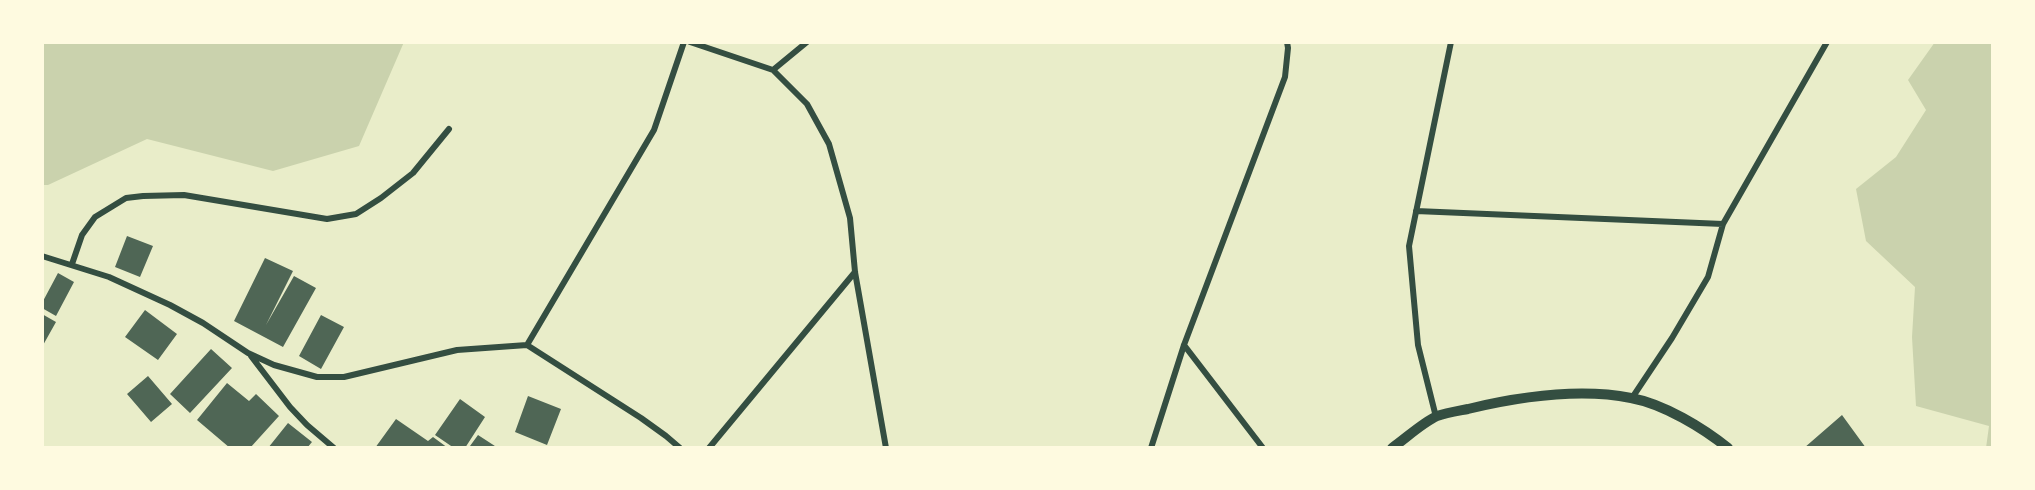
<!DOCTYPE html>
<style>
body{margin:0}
#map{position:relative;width:2035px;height:490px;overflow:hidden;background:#e9edc9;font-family:Arial,sans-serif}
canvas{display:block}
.frame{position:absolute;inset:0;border:44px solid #fefae0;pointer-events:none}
</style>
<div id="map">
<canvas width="2035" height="490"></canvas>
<div class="frame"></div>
</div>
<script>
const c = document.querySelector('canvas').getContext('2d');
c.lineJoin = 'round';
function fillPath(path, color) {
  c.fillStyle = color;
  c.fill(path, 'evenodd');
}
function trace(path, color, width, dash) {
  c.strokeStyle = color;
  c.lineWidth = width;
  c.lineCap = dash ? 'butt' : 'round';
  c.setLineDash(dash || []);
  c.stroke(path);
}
fillPath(new Path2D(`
 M42 42H404L359 146 273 171 147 139 48 185H42Z
 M1935 42H1993V448H1986L1989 426 1916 406 1912 337 1915 287 1866 241 1856 189 1896 157 1926 110 1908 80Z`), '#cad2ad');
fillPath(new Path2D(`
 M127 236 153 246 140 277 115 267Z
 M265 258 293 271 266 325 294 276 316 288 283 347 234 321Z
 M58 273 74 282 56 316 42 308V303Z
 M145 310 177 334 158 360 125 337Z
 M42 314 56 322 42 347Z
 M321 315 344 327 321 369 299 356Z
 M211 349 232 368 190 413 170 394Z
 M148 376 172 404 151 422 127 394Z
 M227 383 249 401 256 394 279 416 250 448H230L197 420Z
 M528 396 561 409 547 445 515 432Z
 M460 399 485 417 465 448H454L435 435Z
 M1842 415 1866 448H1804Z
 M396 419 428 441 433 437 448 448H375Z
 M288 423 312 442 307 448H268Z
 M478 435 498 448H473L470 446Z`), '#4f6655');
trace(new Path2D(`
 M690 42 773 70 807 42
 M773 70 807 104 829 144 850 218 855 272 886 448
 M1416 211 1723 224
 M42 256 109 277 170 305 203 323 248 353 274 365 317 377H344L457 350 527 345 641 418 666 436 680 448
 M72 264 82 235 95 217 126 198 143 196 184 195 327 219 356 214 381 198 413 173 449 129
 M527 345 654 130 684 42
 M1184 345 1263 448
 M251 356 290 407 307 425 334 448
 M1632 398 1672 338 1708 277 1723 224 1827 42
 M1436 417 1418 345 1409 246 1451 42
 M709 448 855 272
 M1151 448 1184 345 1285 77 1288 48 1287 42`), '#344e41', 6);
trace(new Path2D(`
 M1392 448C1405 439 1422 423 1437 416 1446 413 1458 411 1468 409 1518 397 1580 388 1631 398 1664 404 1703 428 1728 448`), '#344e41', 10);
</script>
